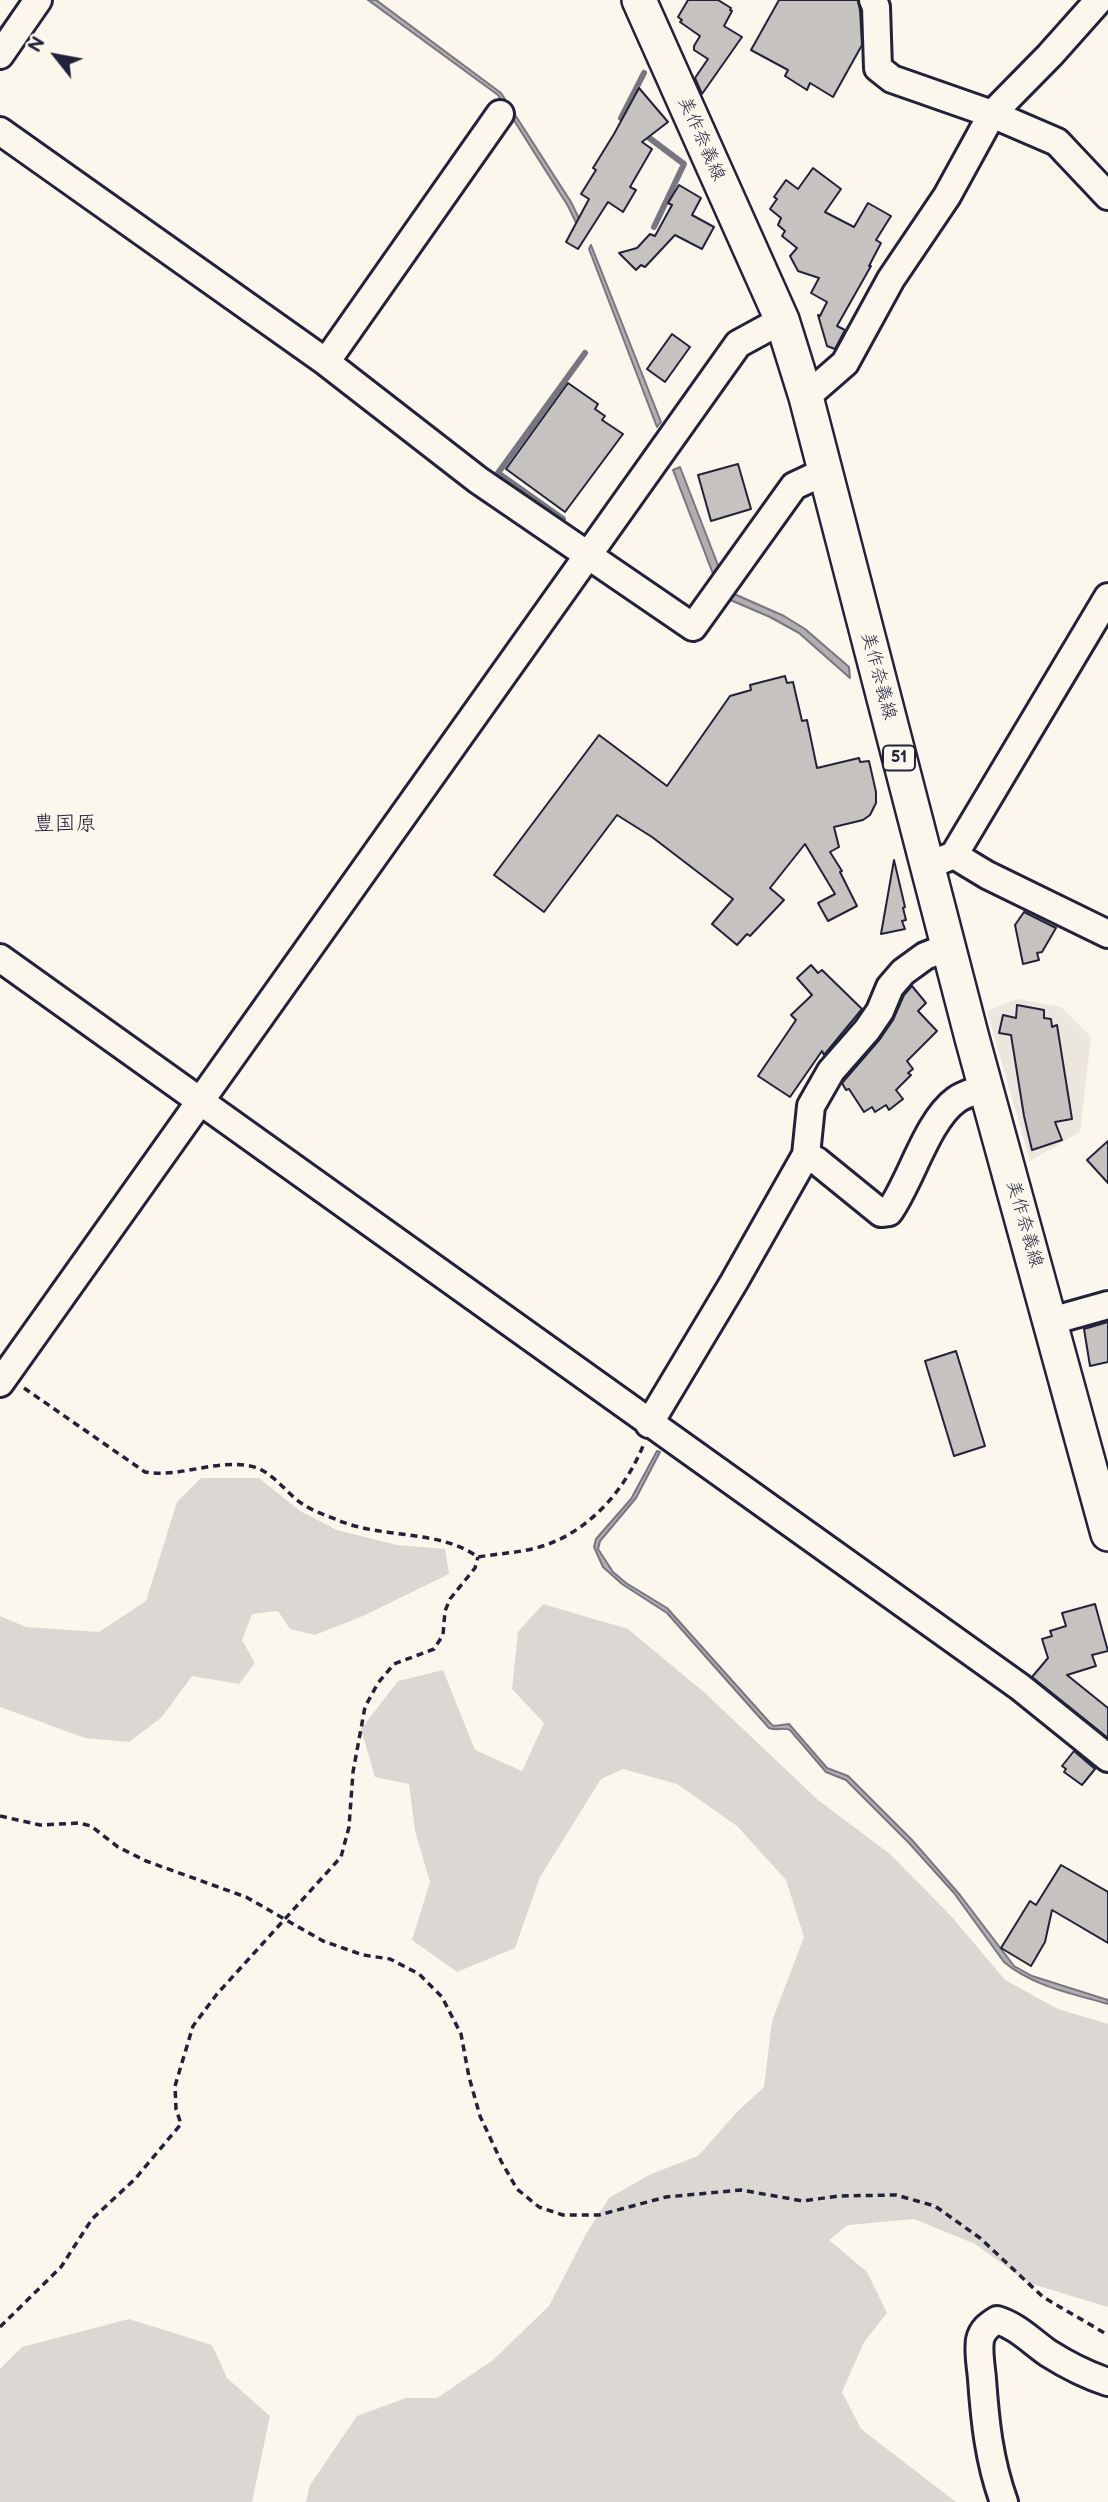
<!DOCTYPE html>
<meta charset="utf-8">
<style>
body{margin:0}
#map{position:relative;width:1108px;height:2502px;overflow:hidden;background:#fbf7ec;font-family:"Balsamiq Sans",sans-serif}
canvas{display:block}
.north{position:absolute;left:21px;top:21px;width:70px;height:70px;-webkit-text-stroke:5px #fbf7ec;paint-order:stroke;rotate:301deg;font-size:19px;font-weight:700;line-height:28px;text-align:center;color:#22223b}
.north::after{content:'';display:block;margin:auto;width:24px;height:32px;background:#22223b;clip-path:polygon(50% 0,100% 100%,50% 72%,0 100%)}
</style>
<div id="map">
<canvas width="1108" height="2502"></canvas>
<div class="north">N</div>
</div>
<script>
const c = document.querySelector('canvas').getContext('2d');
c.lineJoin = 'round';
function fillPath(path, color) {
  c.fillStyle = color;
  c.fill(path, 'evenodd');
}
function trace(path, color, width, dash) {
  c.strokeStyle = color;
  c.lineWidth = width;
  c.lineCap = dash ? 'butt' : 'round';
  c.setLineDash(dash || []);
  c.stroke(path);
}
function label(font, color, halo, rows, align = 'center') {
  c.font = font + ' "Balsamiq Sans","Klee One",sans-serif';
  c.lineWidth = 6;
  c.setLineDash([]);
  c.textBaseline = 'middle';
  c.strokeStyle = halo;
  c.fillStyle = color;
  for (const [text, x, y, turn = 0] of rows) {
    c.save();
    c.translate(x, y);
    c.rotate((+turn || 0) * Math.PI / 180);
    c.textAlign = isNaN(turn) ? turn : align;
    if (halo) c.strokeText(text, 0, 0);
    c.fillText(text, 0, 0);
    c.restore();
  }
}
fillPath(new Path2D(`
 M1018 999 1061 1007 1091 1037 1080 1132 1030 1161 987 1011Z`), '#ebe7df');
fillPath(new Path2D(`
 M201 1478H259L300 1511 337 1530 397 1545 445 1549 449 1574 363 1616 315 1635 290 1629 278 1611 252 1614 242 1640 255 1663 239 1684 192 1676 162 1717 129 1742 85 1738 0 1707V1616L26 1627 99 1632 146 1601 177 1502Z
 M543 1604 628 1629 705 1693 818 1800 890 1854 952 1917 1005 1980 1058 2009 1108 2024V2307L1029 2283 975 2244 914 2219 848 2225 829 2240 867 2272 887 2313 864 2342 842 2392 861 2429 956 2502H306L310 2485 357 2416 406 2398H437L493 2360 549 2306 586 2234 609 2198 651 2174 698 2156 737 2112 764 2087 772 2021 804 1937 786 1880 737 1826 677 1784 623 1769 601 1779 540 1877 515 1948 457 1972 412 1940 430 1882 415 1831 409 1784 375 1777 361 1729 398 1681 443 1670 475 1750 522 1771 544 1723 512 1689 518 1632Z
 M129 2319 212 2345 227 2378 270 2416 252 2502H0V2369L22 2347Z`), '#dbd8d3');
const water = new Path2D(`
 M368 0H376L501 93 571 202 584 229 581 233 568 206 498 95Z
 M591 245 661 422 657 427 589 249Z
 M680 467 721 573 732 593 784 616 805 629 849 667 850 678 799 633 770 617 728 599 715 579 673 470Z
 M657 1451 660 1452 636 1498 600 1541 598 1549 613 1572 626 1583 667 1608 771 1724 774 1726 789 1724 827 1768 848 1776 912 1840 960 1895 1014 1966 1032 1976 1108 2000V2004C1074 1994 1032 1986 1004 1962L954 1893 909 1843 846 1780 826 1772 790 1730C783 1727 777 1731 769 1728L667 1613 622 1584 603 1567 594 1547 596 1539 631 1499Z`);
fillPath(water, '#b1aeb0');
trace(water, '#787681', 2);
trace(new Path2D(`
 M627 122 621 118 644 73
 M644 134 684 164 654 227
 M563 519 498 473 585 353`), '#787681', 6);
const building = new Path2D(`
 M688 0H718L731 8 730 10 732 11 724 26 742 37 702 94 695 78 708 59 694 50V46L700 36 680 22 682 20 678 17Z
 M779 0H858L860 10 862 45 833 97 810 83 807 90 785 76 788 70 751 50Z
 M639 88 668 122 642 142 652 149 630 187 636 190 623 212 608 202 578 249 566 242 589 199 581 194 596 170 593 168 614 134Z
 M813 168 841 189 825 212 854 227 868 203 891 216 876 240 881 243 869 266H871L837 326 845 330 835 349 827 346 818 315 820 316 827 302 811 293 819 278 798 271 790 256 797 248 782 236 785 231 778 225 781 218 770 209 777 199 774 197 786 180 798 189Z
 M679 185 701 198 692 215 714 227 702 249 675 235 645 267 641 265 636 270 619 253 637 248 650 234 655 236 672 205 668 203Z
 M672 334 690 347 665 382 647 369Z
 M568 383 598 404 595 409 605 416 602 420 623 434 565 512 506 469Z
 M738 464 751 509 711 521 698 475Z
 M785 676 787 683 793 682 802 721 807 720 817 768 859 758 860 762 869 761 876 792V803L870 815 863 820 834 827 839 847 830 852 842 871 840 872 857 906 828 921 818 903 835 894 805 844 770 888 784 900 750 936 747 934 737 945 712 924 733 899 652 837 617 815 544 912 494 875 599 735 667 786 730 696 751 690 750 685Z
 M894 860 905 907 903 908 906 920 902 921 905 929 881 934Z
 M1024 912 1056 928 1042 952 1037 953 1039 960 1023 964 1015 925Z
 M811 965 818 973 822 970 862 1009 824 1055 822 1051 790 1097 758 1076 796 1020 791 1015 812 995 797 978Z
 M912 986 926 1003 918 1011 937 1031 907 1061 913 1069 908 1073 911 1075 896 1090 903 1099 889 1110 886 1105 875 1112 872 1107 864 1112 849 1089 846 1090 842 1083 880 1039 893 1020 904 995Z
 M1017 1005 1044 1010V1018L1051 1019 1052 1027 1057 1025 1072 1119 1055 1122 1062 1140 1032 1150 1024 1116 1011 1035 999 1033 1003 1015 1016 1018Z
 M1108 1141V1183L1087 1160Z
 M1108 1322V1362L1090 1366 1084 1329Z
 M956 1351 985 1446 954 1456 925 1361Z
 M1095 1604 1108 1651 1092 1655 1096 1666 1067 1675 1108 1708V1738L1032 1677 1048 1658 1042 1639 1052 1636 1050 1631 1066 1626 1062 1613Z
 M1074 1751 1095 1769 1082 1785 1064 1772 1066 1769 1062 1766Z
 M1061 1865 1108 1892V1943L1052 1910 1045 1942 1031 1966 1001 1948 1030 1901 1036 1905Z`);
fillPath(building, '#c6c2c0');
trace(building, '#22223b', 2);
const minor = new Path2D(`
 M873 0 876 7 878 68 892 79 992 114 1057 142 1108 196
 M0 55 38 0
 M0 131 326 362 478 480 693 627 794 486 824 472
 M326 362 500 114
 M806 397 845 363 891 279 947 196 992 114 1050 55 1099 0
 M954 855 987 875 1108 934
 M927 866 954 855 1108 597
 M0 958 1020 1687 1108 1758
 M806 1155 817 1161 881 1213 889 1212C911 1181 927 1121 956 1100 964 1094 977 1091 986 1087
 M1051 1321 1108 1305
 M0 1383 738 344 782 320
 M649 1424 734 1282 806 1155 811 1106 831 1071 867 1030 880 1011 890 987 903 972 925 956 948 947
 M1004 2502C989 2461 985 2421 982 2379 981 2366 978 2352 980 2340 982 2330 989 2325 997 2320 1017 2326 1031 2341 1048 2353 1067 2365 1086 2375 1108 2382`);
const major = new Path2D(`
 M639 0 782 320 806 397 972 1038 1108 1534`);
trace(minor, '#22223b', 32);
trace(major, '#22223b', 38);
trace(new Path2D(`
 M24 1388 145 1472C180 1478 215 1459 250 1466 272 1470 285 1492 301 1503 312 1511 328 1516 340 1521 385 1539 438 1529 478 1557 496 1554 514 1553 532 1549 584 1537 623 1494 643 1446
 M0 1816 40 1825 79 1823 91 1826 118 1847 146 1861 246 1897 323 1941 363 1955 390 1959 419 1974 442 1997 461 2034 469 2077 480 2116 501 2161 517 2189 539 2207 563 2215H599L666 2197 741 2190 803 2201 838 2196 896 2195 935 2206 980 2238 1043 2297 1108 2335
 M0 2327 61 2267 92 2219 135 2179 181 2124 176 2109 175 2086 193 2026 217 1994 341 1857 349 1827 353 1772 365 1707 378 1683 394 1664 434 1649 443 1635 445 1611 450 1599 475 1568 478 1557`), '#22223b', 3.5, [7, 5]);
trace(minor, '#fbf7ec', 26);
trace(major, '#fbf7ec', 33);
for (const [x, y, w] of [
 [899,758,32]
]) {
  const box = new Path2D();
  box.roundRect(x - w / 2, y - 12.5, w, 25, 5);
  c.fillStyle = '#fbf7ec';
  c.fill(box);
  trace(box, '#22223b', 2);
}
label('bold 16px', '#22223b', null, [
 ["51",899,758]
]);
label('18px', '#22223b', '#fbf7ec', [
 ["美作奈義線",701,139,66],
 ["美作奈義線",878,676,75],
 ["美作奈義線",1024,1224,74]
]);
label('21px', '#22223b', '#fbf7ec', [
 ["豊国原",65,825]
]);
</script>
